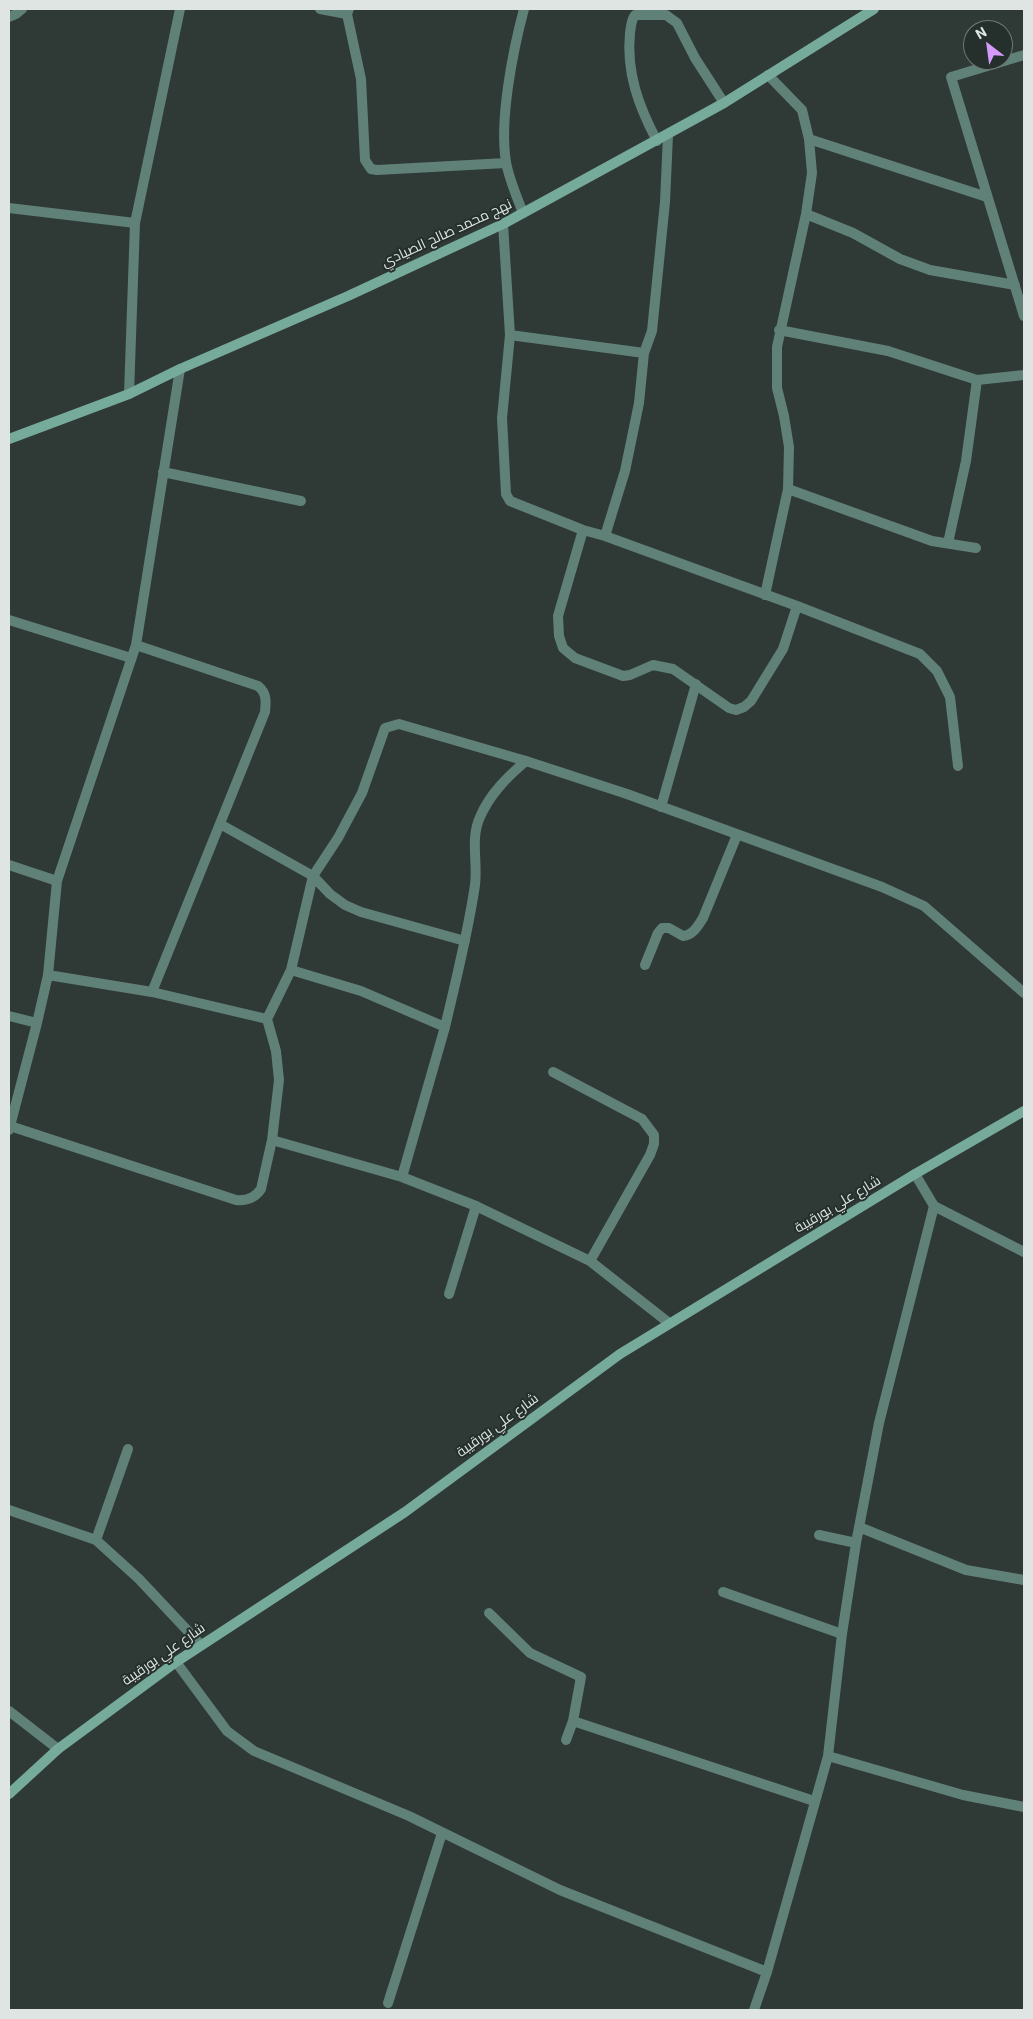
<!DOCTYPE html>
<meta charset="utf-8">
<style>
body{margin:0}
#map{position:relative;width:1033px;height:2019px;overflow:hidden;background:#2f3936;font-family:Roboto,sans-serif}
canvas{display:block}
.frame{position:absolute;inset:0;border:10px solid #dee5e3;pointer-events:none}
.north{position:absolute;left:963px;top:20px;width:50px;height:50px;box-sizing:border-box;background:#252f2c;border:1px solid #6f7875;border-radius:50%;rotate:330deg;font-size:14px;font-weight:700;line-height:20px;text-align:center;color:#dee5e3}
.north::after{content:'';display:block;margin:auto;width:18px;height:22px;background:#d69bfa;clip-path:polygon(50% 0,100% 100%,50% 72%,0 100%)}
</style>
<div id="map">
<canvas width="1033" height="2019"></canvas>
<div class="frame"></div>
<div class="north">N</div>
</div>
<script>
const c = document.querySelector('canvas').getContext('2d');
c.lineJoin = 'round';
function trace(path, color, width, dash) {
  c.strokeStyle = color;
  c.lineWidth = width;
  c.lineCap = dash ? 'butt' : 'round';
  c.setLineDash(dash || []);
  c.stroke(path);
}
function label(font, color, halo, rows, align = 'center') {
  c.font = font + ' Roboto,Cairo,sans-serif';
  c.lineWidth = 4;
  c.setLineDash([]);
  c.textBaseline = 'middle';
  c.strokeStyle = halo;
  c.fillStyle = color;
  for (const [text, x, y, turn = 0] of rows) {
    c.save();
    c.translate(x, y);
    c.rotate((+turn || 0) * Math.PI / 180);
    c.textAlign = isNaN(turn) ? turn : align;
    if (halo) c.strokeText(text, 0, 0);
    c.fillText(text, 0, 0);
    c.restore();
  }
}
trace(new Path2D(`
 M449 1294 476 1206`), '#608177', 10);
trace(new Path2D(`
 M320 9 347 14
 M349 9 347 14 361 79 365 160 371 169 377 170 506 163
 M9 17 16 14 22 9
 M1024 55 951 77 1024 316
 M809 139 987 197
 M657 141C639 107 626 73 630 33 631 27 631 20 635 15H666L677 23 695 58 724 103
 M9 208 135 223
 M523 213C517 197 509 179 506 162 499 120 513 50 524 9
 M806 214 853 233 900 259 930 270 1015 285
 M503 224 510 335 502 418 506 494 510 501 583 530 605 536 797 606 920 654 937 671 950 697 958 766
 M779 330 888 351 977 380 1024 375
 M510 335 644 353 652 331 665 202 668 135
 M129 394 135 223 180 9
 M163 472 301 501
 M788 489 932 541 976 548
 M583 530 558 616 559 636 563 648 575 658 623 676 630 675 653 665 673 669 729 708 736 710 744 707 751 701 783 649 797 606
 M605 536 625 471 639 403 644 353
 M948 543 966 461 977 380
 M765 595 788 489 789 447 784 416 777 388V347L806 214 812 173 809 139 802 110 768 75
 M9 620 131 658
 M136 645 258 686C267 693 266 702 265 712L152 992
 M661 807 696 684
 M220 824 313 876 330 894 345 905 361 912 465 941
 M9 865 57 881
 M645 965 658 933 662 928H669L683 936C693 935 698 926 703 918L737 835
 M291 970 361 991 445 1027C456 980 468 933 475 885 478 862 470 839 480 817 490 794 507 777 526 761
 M48 975 152 992 267 1019 291 970 313 876 338 838 362 793 385 728 399 724 526 761 627 794 882 887 924 906 1024 993
 M9 1016 37 1023
 M267 1019 276 1051 279 1080 272 1140
 M553 1072 642 1119 654 1135V1144L650 1155 590 1261
 M10 1126 236 1200C246 1201 255 1198 261 1189L272 1140 402 1177 476 1206 590 1261 669 1323
 M9 1130 37 1023 48 975 57 881 136 645 180 369
 M915 1174 934 1206 1024 1252
 M402 1177 445 1027
 M9 1510 96 1540 139 1579 201 1645
 M859 1527 966 1570 1024 1580
 M819 1535 856 1543
 M96 1540 128 1449
 M723 1592 842 1634
 M489 1613 530 1653 581 1677 573 1721 566 1740
 M176 1662 227 1731 254 1751 409 1816 560 1890 767 1972
 M9 1711 58 1749
 M573 1721 814 1801
 M828 1756 963 1795 1024 1807
 M388 2003 442 1833
 M754 2010 767 1972 828 1756 842 1634 856 1543 879 1423 934 1206`), '#608177', 10);
trace(new Path2D(`
 M9 439 129 394 180 369 348 296 503 224 724 103 874 9
 M9 1794 58 1749 176 1662 405 1512 620 1354 915 1174 1024 1111`), '#76ab9c', 10);
label('14px', '#dee5e3', '#252f2c', [
 ["نهج محمد صالح الصيادي",447,234,-25],
 ["شارع علي بورقيبة",838,1205,-31],
 ["شارع علي بورقيبة",498,1426,-36],
 ["شارع علي بورقيبة",164,1655,-35]
]);
</script>
